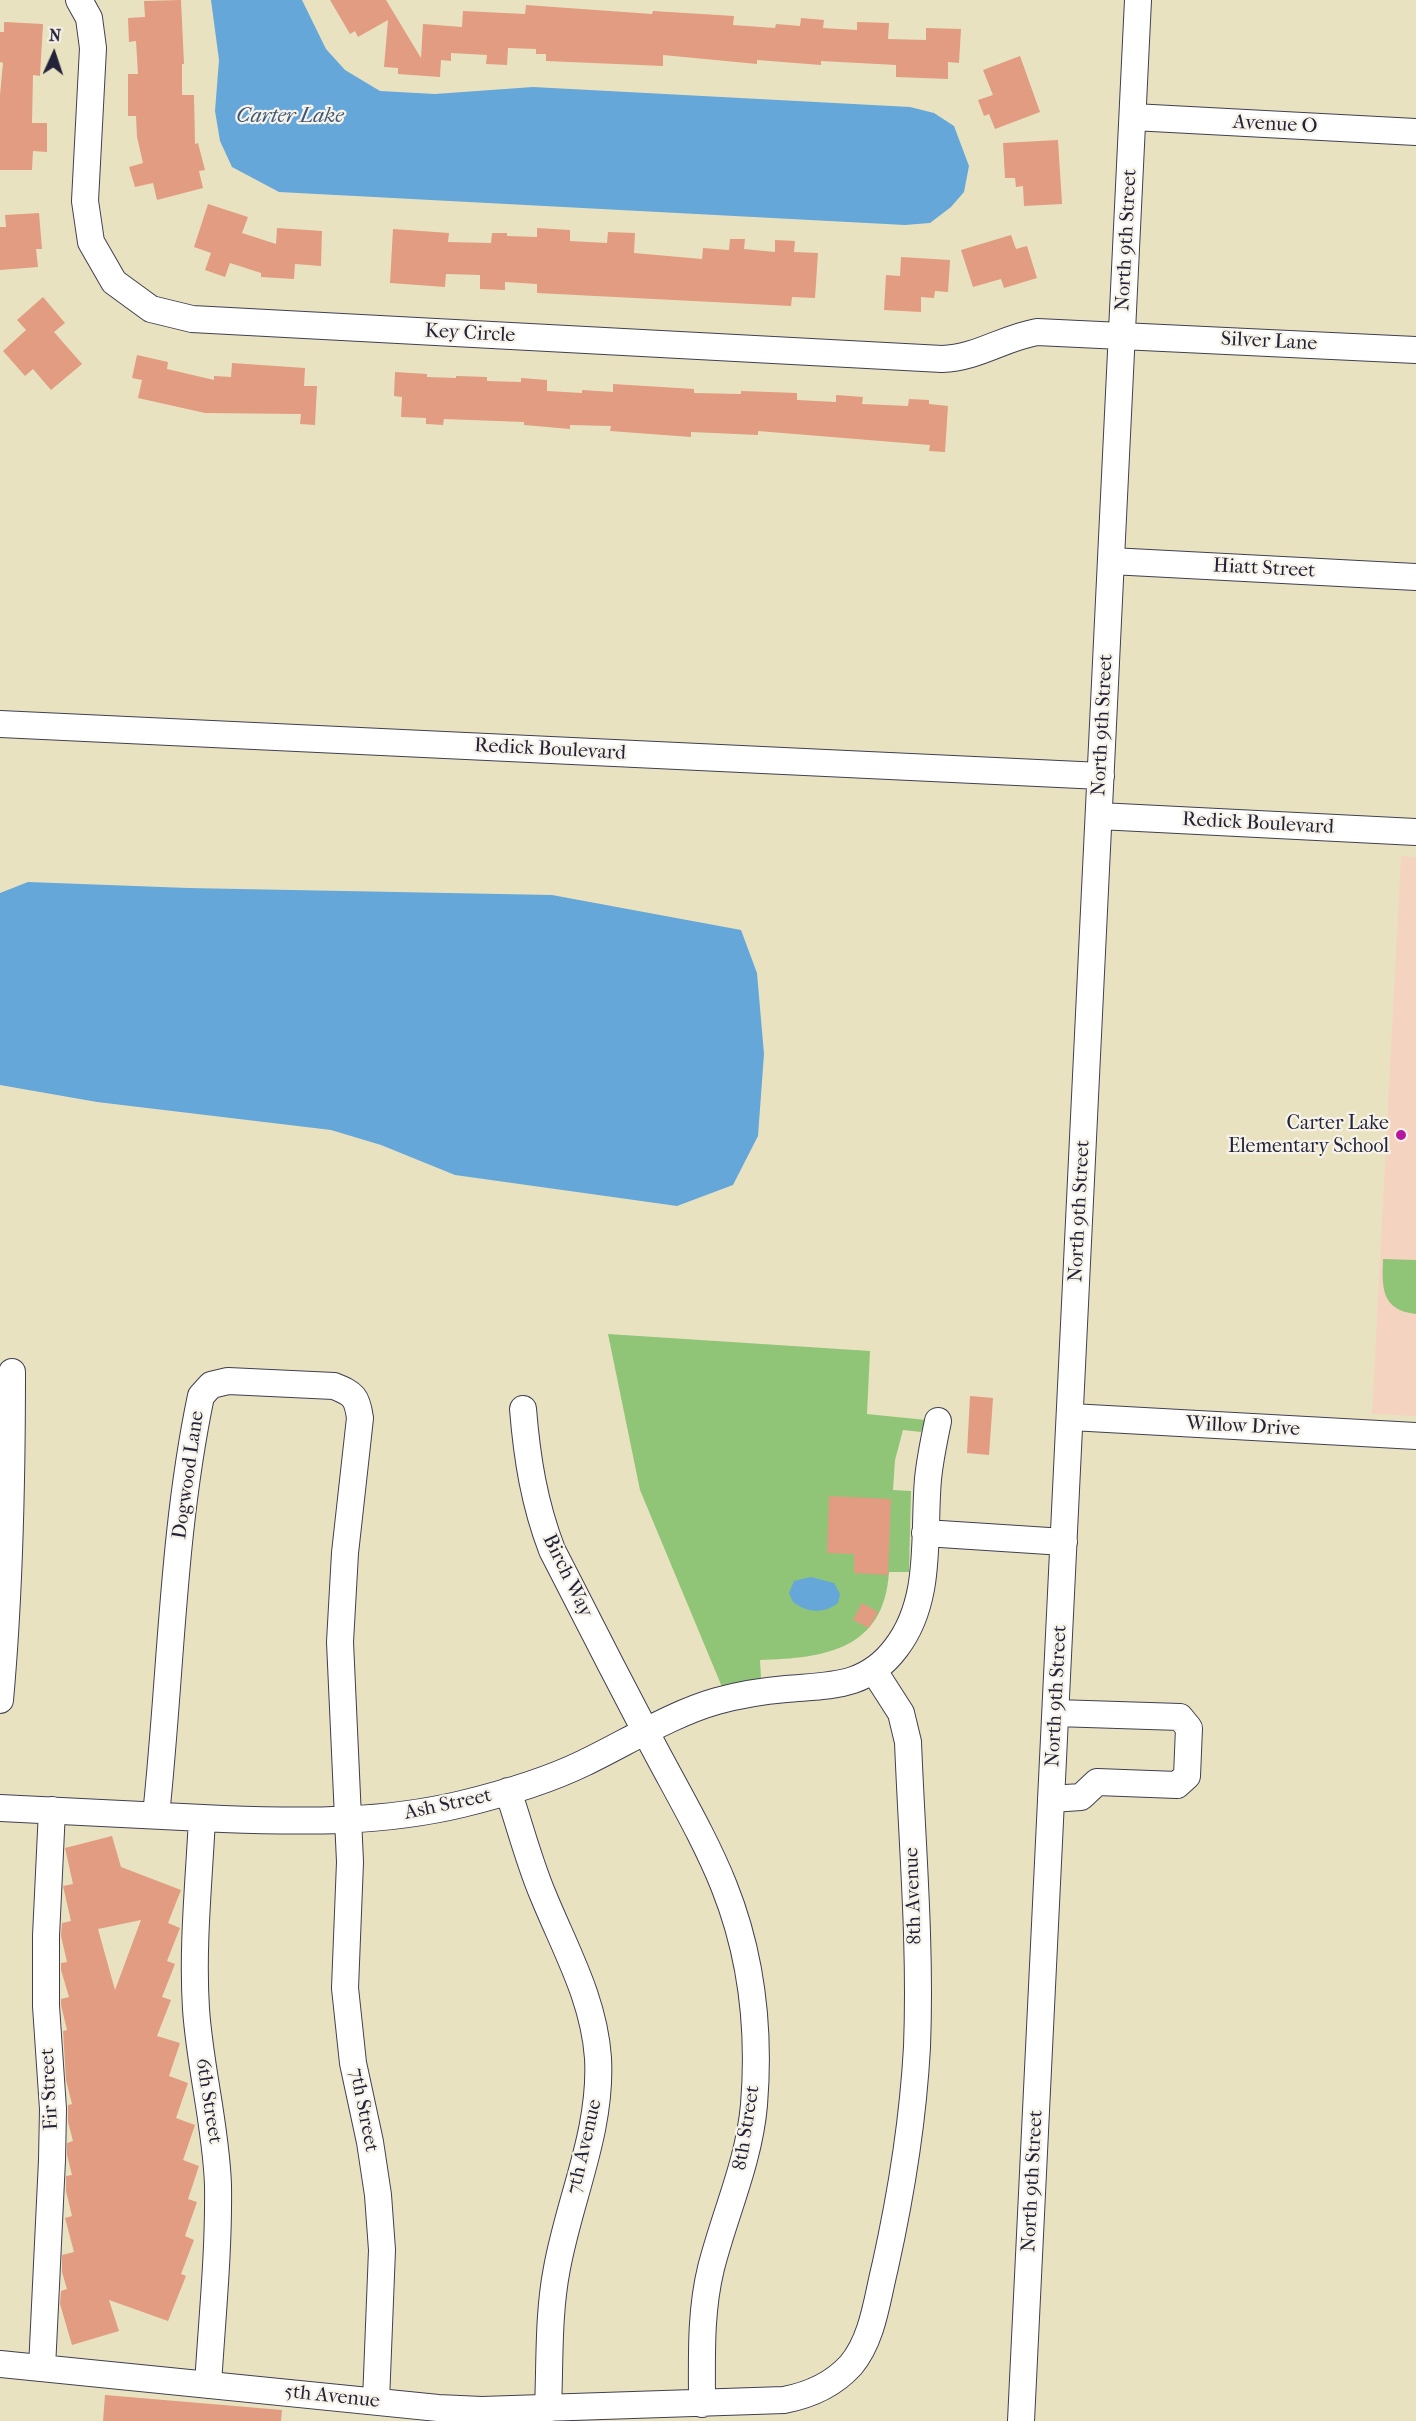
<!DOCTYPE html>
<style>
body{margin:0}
#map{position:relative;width:1416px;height:2421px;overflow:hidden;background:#e9e2c1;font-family:"IM FELL French Canon",serif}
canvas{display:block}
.north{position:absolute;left:24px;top:24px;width:60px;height:60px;-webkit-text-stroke:4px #f7f3e8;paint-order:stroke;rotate:3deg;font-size:16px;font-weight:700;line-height:24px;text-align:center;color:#22223b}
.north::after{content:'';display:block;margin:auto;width:21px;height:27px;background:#22223b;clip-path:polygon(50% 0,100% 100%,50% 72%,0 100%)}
</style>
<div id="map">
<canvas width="1416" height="2421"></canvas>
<div class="north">N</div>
</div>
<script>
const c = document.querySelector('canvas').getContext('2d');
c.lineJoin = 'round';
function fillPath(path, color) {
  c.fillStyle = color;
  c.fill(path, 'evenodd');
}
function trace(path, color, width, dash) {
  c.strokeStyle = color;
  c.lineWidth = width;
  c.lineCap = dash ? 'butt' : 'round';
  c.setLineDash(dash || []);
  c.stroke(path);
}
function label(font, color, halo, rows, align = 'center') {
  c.font = font + ' "IM FELL French Canon",serif';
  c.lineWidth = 4.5;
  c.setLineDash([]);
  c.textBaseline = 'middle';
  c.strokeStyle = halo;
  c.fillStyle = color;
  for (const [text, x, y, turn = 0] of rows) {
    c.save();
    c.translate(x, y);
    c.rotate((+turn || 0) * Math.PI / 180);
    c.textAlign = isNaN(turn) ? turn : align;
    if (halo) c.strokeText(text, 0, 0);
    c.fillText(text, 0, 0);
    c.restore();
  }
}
fillPath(new Path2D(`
 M1401 856 1416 857V1416L1372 1414Z`), '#f4d3c0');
fillPath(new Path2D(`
 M1383 1259 1416 1260V1314C1381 1310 1382 1288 1383 1259Z
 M608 1334 870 1351 867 1414 926 1420 921 1432 903 1430 895 1460 893 1490 911 1491 909 1572H889C884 1650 825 1658 760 1660L761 1678 722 1687 640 1490Z`), '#90c577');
fillPath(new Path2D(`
 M211 0H302L326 49 345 70 380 91 435 94 533 87 910 107 934 113 954 126 969 166 964 192 951 207 930 223 905 225 279 192 232 167 220 141 215 111 219 60Z
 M28 882 188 888 552 895 741 930 757 973 764 1054 758 1136 733 1185 677 1206 455 1175 381 1145 331 1130 97 1102 0 1085V893Z
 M811 1577 834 1583 840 1594 838 1603C824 1614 807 1613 793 1602L789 1593 794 1581Z`), '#65a7d9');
fillPath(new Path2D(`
 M181 0 184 64H182V95H194L195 144 198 143 205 170 199 171 203 188 157 200 153 183 135 187 129 167 143 163 137 137 136 116H128V74H138L136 41 129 42 128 18 145 17 144 1Z
 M330 0H386L421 58 423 24 462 27 463 11 525 14 526 5 652 14 653 11 734 16 733 25 775 28 776 24 800 26 801 18 824 20 823 28 857 30V22L889 23 888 39 926 40V28L961 29 959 63 948 62V79L896 77V65L821 61V65L757 60V64L663 55V66L546 61V54H536V49L508 48 507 65 486 64 487 55 451 53V61L441 60 440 77 398 74V68L384 67 388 20 358 37 355 31 350 34Z
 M4 22 43 24 40 76 33 75 32 123H47V152L33 151 32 170H0V95L3 63 0 62V32H4Z
 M1020 56 1040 112 995 129 989 114 984 116 978 100 993 95 983 70Z
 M1058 140 1062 204 1024 206 1023 186 1016 187 1015 178H1005L1003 143Z
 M208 204 248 217 242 233 276 244 277 228 322 231 321 266 295 264 294 279 261 277V273L230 263 225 277 205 270 211 253 194 247Z
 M39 213 42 249H36L38 267 0 270V227H6L5 215Z
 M537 228 570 230V241L607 243 608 232 635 233 634 253 702 259 703 248 729 250 730 239H745L744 249 775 252V240L795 241 794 252 818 253 815 298 792 297 791 306 537 293V284L505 282V290L480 289V275L446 274 445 287 390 283 393 229 449 233 448 242 491 243 492 233H507V236L537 237Z
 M1011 235 1016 249 1027 246 1037 278 1004 288 1001 279 973 287 961 250Z
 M901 257 950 260 948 292 935 291 934 298 921 297V312L884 310 886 275 900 276Z
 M43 297 65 323 54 332 82 364 51 390 33 369 25 376 3 351 26 330 17 320Z
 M137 355 168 362 167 369 214 380V376L231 377 232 363 305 368 304 386H317L315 425 300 424 301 414 205 413 138 398 142 380 132 378Z
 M395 372 427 374V377L456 378V376L487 377V381L521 382V378L547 380V391L582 393V390L613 392V384L694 389V393L741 394V391L797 393V400L836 402V395L863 397 862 404 908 406 909 399 929 400V404L948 406 945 452 929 451 930 445 758 431V435L691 432V437L610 431 611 426 570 425V429L524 425V422L444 419 443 425 426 424V418L401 417 402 397 394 396Z
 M970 1396 993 1398 989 1455 967 1453Z
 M829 1496 891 1499 888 1575 854 1573V1554L827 1553Z
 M862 1603 878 1612 869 1628 853 1620Z
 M112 1836 121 1867 181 1890 168 1923 180 1928 167 1961 175 1964 162 1997 171 2000 157 2036 180 2043 169 2076 188 2083 176 2118 195 2125 183 2160 199 2166 188 2199 197 2202 185 2236 194 2240 181 2274 186 2276 168 2321 109 2300 119 2331 72 2345 60 2304 61 2291 67 2289 62 2272V2255L74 2252 65 2218 72 2216 66 2191V2176L72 2175 67 2155V2143L73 2141 68 2122V2105L72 2104 66 2080 63 2031 67 2030 61 2005V1999L69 1997 61 1970V1963L67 1962 61 1936 62 1923 71 1921 63 1886 73 1884 65 1848ZM141 1920 115 1990 98 1929Z
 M105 2395 282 2410 281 2421H103Z`), '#e19c81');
const minor = new Path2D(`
 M79 0 89 18 93 48 85 201 91 242 114 282 151 309 192 319 942 359C977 358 1003 338 1037 332L1416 350
 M1133 117 1416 132
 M1111 561 1416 577
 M0 724 1101 776
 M1099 816 1416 832
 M523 1409C527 1458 534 1503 552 1550 584 1613 617 1677 650 1740 675 1788 704 1836 724 1886 752 1956 760 2031 754 2105 749 2162 725 2213 711 2268 700 2313 702 2358 702 2404
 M1071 1417 1416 1436
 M925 1533 1064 1542
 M0 1700C10 1590 12 1482 12 1372
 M508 1791C520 1826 529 1862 543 1895 565 1949 594 1999 598 2058 602 2131 570 2197 557 2268 548 2314 550 2362 548 2409
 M1051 1799 1081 1797 1097 1782 1177 1785 1187 1776 1189 1728 1180 1717 1056 1713
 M0 1808C74 1811 148 1816 223 1819 303 1822 383 1823 462 1804 503 1794 545 1782 584 1763 626 1743 671 1714 717 1701 739 1695 762 1691 786 1689 830 1685 866 1688 896 1648 933 1600 923 1536 928 1479 930 1459 934 1440 938 1421
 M156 1815C171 1676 172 1534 201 1396L211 1385 228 1381 334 1386C354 1394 357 1397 360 1418L345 1553 340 1642 350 1862 345 1988 353 2063 370 2142 378 2195 382 2250 376 2401
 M202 1818C199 1881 192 1946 196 2009 200 2068 216 2126 218 2185 219 2251 212 2319 208 2385
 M0 2364 438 2408 482 2410 784 2400C810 2395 833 2385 851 2365 873 2339 877 2299 885 2267 901 2195 913 2121 917 2047 921 1945 912 1843 908 1742L901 1713 874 1671
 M42 2368 52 2160 53 2109 46 2006V1936L52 1810
 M1021 2421 1138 0`);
trace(minor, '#403f4f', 28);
trace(minor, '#fff', 26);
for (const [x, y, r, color] of [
 [1401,1135,6,"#b5179e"]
]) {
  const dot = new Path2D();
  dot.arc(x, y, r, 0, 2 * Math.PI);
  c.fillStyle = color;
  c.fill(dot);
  trace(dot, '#f7f3e8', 2);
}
label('20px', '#22223b', '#f7f3e8', [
 ["Avenue O",1275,125,3],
 ["North 9th Street",1127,240,-87],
 ["Key Circle",470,334,3],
 ["Silver Lane",1269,342,3],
 ["Hiatt Street",1264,569,3],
 ["North 9th Street",1103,725,-87],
 ["Redick Boulevard",550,750,3],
 ["Redick Boulevard",1258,824,3],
 ["North 9th Street",1080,1211,-87],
 ["Willow Drive",1243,1427,3],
 ["Dogwood Lane",189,1475,-82],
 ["Birch Way",567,1576,64],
 ["North 9th Street",1057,1696,-87],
 ["Ash Street",448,1805,-12],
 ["8th Avenue",914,1896,-92],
 ["Fir Street",50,2089,-93],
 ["6th Street",208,2101,81],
 ["7th Street",363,2110,79],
 ["8th Street",747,2128,-81],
 ["7th Avenue",585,2147,-77],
 ["North 9th Street",1033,2181,-87],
 ["5th Avenue",332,2397,6]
]);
label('20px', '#22223b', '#f7f3e8', [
 ["Carter Lake",1389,1124],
 ["Elementary School",1389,1147]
], 'right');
label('italic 21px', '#3d577a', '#f7f3e8', [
 ["Carter Lake",290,117]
]);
</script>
